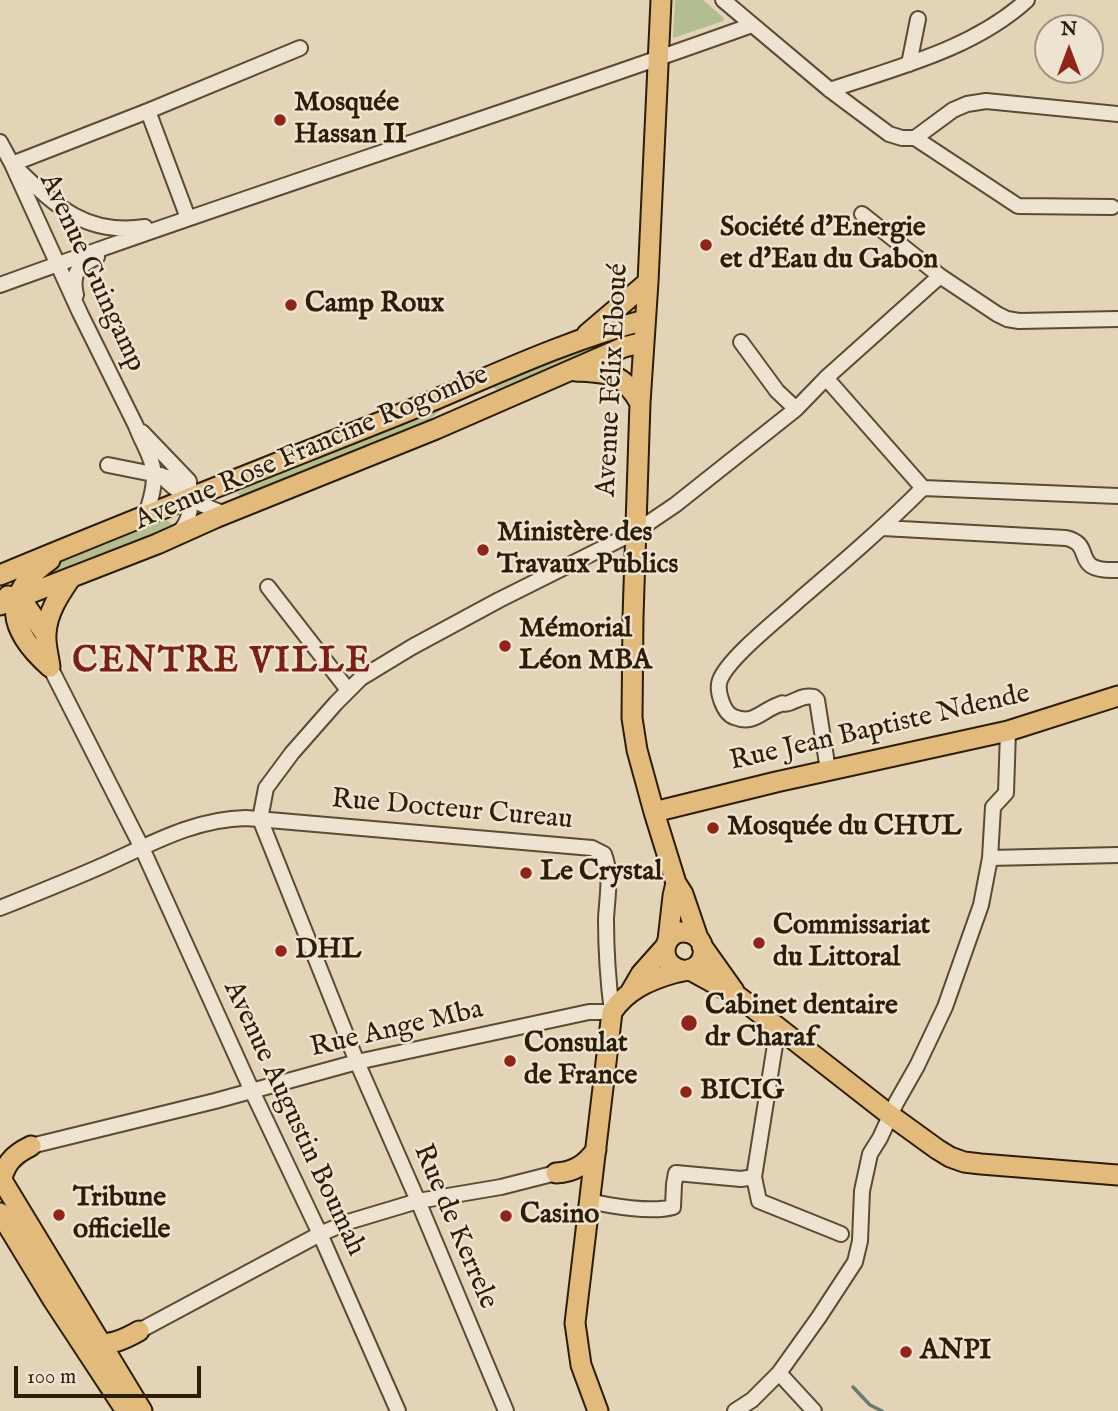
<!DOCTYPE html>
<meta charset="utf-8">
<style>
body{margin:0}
#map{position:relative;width:1118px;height:1411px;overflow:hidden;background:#e3d4b7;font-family:"IM FELL English",serif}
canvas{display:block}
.north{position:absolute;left:1034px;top:14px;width:70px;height:70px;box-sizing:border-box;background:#ede3d0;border:2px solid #a0947f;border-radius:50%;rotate:0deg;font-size:19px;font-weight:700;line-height:28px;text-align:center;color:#2d1d06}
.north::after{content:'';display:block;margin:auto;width:24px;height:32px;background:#8f2418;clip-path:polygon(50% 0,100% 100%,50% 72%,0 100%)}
.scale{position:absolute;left:14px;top:1366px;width:187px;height:32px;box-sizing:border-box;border:4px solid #2d1d06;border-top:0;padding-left:9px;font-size:21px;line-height:24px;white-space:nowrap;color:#2d1d06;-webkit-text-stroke:5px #ede3d0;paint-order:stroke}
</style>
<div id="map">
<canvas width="1118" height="1411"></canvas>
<div class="north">N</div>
<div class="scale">100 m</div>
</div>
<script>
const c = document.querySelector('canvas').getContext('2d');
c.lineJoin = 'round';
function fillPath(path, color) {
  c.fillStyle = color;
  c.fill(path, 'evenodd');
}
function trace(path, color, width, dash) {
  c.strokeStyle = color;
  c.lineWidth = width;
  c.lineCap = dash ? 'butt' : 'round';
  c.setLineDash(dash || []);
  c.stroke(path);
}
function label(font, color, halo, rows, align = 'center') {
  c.font = font + ' "IM FELL English",serif';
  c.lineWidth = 5;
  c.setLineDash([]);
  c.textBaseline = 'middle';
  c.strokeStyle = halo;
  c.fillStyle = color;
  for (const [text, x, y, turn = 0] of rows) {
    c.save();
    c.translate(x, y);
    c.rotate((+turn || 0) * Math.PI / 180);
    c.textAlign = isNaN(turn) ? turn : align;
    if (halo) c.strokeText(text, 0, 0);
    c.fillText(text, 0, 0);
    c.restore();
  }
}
fillPath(new Path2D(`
 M675 0H703L724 18 723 21 673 38Z
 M612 336H620L621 343 498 391 493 387 496 384Z
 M441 407V410L428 421 266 487 241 496 237 493 252 484Z
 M166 520 175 526 42 579 44 572 57 563Z`), '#b2bd90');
trace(new Path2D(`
 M853 1387 870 1405 882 1411`), '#6b7a6d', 3.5);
const minor = new Path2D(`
 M723 0 830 90 889 134 902 138H915L953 110 967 104 986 101 1118 114
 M909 64 918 19
 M830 90C898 67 973 49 1027 0
 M148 111 188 218
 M915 138 1018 206 1112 207
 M0 142 12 164 80 313 136 426C140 437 146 447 150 458 158 477 152 496 146 515
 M862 214 940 276 997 314 1007 319 1019 321 1118 319
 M145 227C83 236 53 203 12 164L148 111 300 48
 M0 285C249 194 502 115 752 25
 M76 295C71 273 78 266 97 257
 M741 342 777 391 796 409
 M826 378 923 488 1118 496
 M142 432 189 481C190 500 194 519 178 533
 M108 465 188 481
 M161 475C178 495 202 506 226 514
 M883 528 1066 538C1097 545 1068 572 1118 570
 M268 587 348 690
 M50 667 142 848 252 1091 320 1234 398 1411
 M828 770 817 700 814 697C803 695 798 700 789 703 779 706 787 701 778 705 761 711 754 725 734 717 723 713 716 690 720 680 729 657 780 618 799 600 841 564 883 528 923 488
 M260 819 266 788 292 753 336 703 361 678 412 647 499 600 635 532 675 505 796 409 826 378 940 276
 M260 819 357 1062 418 1201 506 1411
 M990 858 1118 855
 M0 908C35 894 70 880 104 865 151 844 194 819 246 818L592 848 604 854C612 874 607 898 606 919 606 950 608 981 612 1012H589L357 1062 215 1101 31 1146
 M754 1177 759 1201 841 1234
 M589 1201C611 1206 651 1213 673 1207L674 1184 676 1173 741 1179 754 1177 778 1026
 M139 1331 320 1234 348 1222 418 1201 501 1187 556 1173
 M779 1373 814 1411
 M735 1411 752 1400 779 1373 819 1317 855 1262 860 1241 862 1191 870 1154 880 1138 896 1103 917 1066 945 1007 981 905 990 858 993 807 1006 793 1008 731`);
const major = new Path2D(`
 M661 0 648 282 640 403 633 617 632 718 637 750 654 812 676 883 683 894 698 938
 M587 334 648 282
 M576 371C610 373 622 372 640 403
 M0 575C132 520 265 468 398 415 480 382 559 342 645 320
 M8 596 26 606 46 635
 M0 605 157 544 215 518 436 429 624 347 644 342
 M50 667C8 630 0 595 50 560
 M50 667C49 657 45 645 46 634 47 613 59 595 70 579
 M654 812 776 782 1008 731 1118 696
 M668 940 673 896 676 883
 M702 946 734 991
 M690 970 739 997 890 1115 937 1149 950 1157 964 1162 981 1164 1118 1175
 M631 991 641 974 665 947
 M556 1173C574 1172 585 1165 596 1150
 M0 1177 142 1411
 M0 1186C4 1165 12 1155 31 1146
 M0 1213 53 1300 126 1411
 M91 1341C107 1348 125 1339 139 1331
 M598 1411 581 1365 575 1323 612 1012C627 990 649 980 674 973 681 971 689 971 695 967 708 958 705 938 690 933 665 925 653 963 682 970`);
trace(minor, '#5a4b32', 18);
trace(major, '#2d1d06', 23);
trace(minor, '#ede3d0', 14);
trace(major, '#e2ba7c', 19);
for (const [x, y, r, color] of [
 [280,120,7,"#8f2418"],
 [706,245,7,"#8f2418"],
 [291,305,7,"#8f2418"],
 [483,550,7,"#8f2418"],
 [505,646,7,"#8f2418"],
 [713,828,7,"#8f2418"],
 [526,873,7,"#8f2418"],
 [759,943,7,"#8f2418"],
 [281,951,7,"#8f2418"],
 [689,1023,9,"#8f2418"],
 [510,1061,7,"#8f2418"],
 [686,1092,7,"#8f2418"],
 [59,1215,7,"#8f2418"],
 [506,1216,7,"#8f2418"],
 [906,1352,7,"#8f2418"]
]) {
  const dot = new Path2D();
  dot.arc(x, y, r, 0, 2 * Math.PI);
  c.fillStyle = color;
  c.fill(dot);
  trace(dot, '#ede3d0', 2.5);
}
label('bold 28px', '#2d1d06', '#ede3d0', [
 ["Mosquée",294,104],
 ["Hassan II",294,136],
 ["Société d'Energie",720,229],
 ["et d'Eau du Gabon",720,261],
 ["Camp Roux",305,305],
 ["Ministère des",497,534],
 ["Travaux Publics",497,566],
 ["Mémorial",519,630],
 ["Léon MBA",519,662],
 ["Mosquée du CHUL",727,828],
 ["Le Crystal",540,873],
 ["Commissariat",773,927],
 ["du Littoral",773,959],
 ["DHL",295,951],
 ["Cabinet dentaire",705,1007],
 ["dr Charaf",705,1039],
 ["Consulat",524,1045],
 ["de France",524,1077],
 ["BICIG",700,1092],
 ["Tribune",73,1199],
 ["officielle",73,1231],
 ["Casino",520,1216],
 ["ANPI",920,1352]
], 'left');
label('28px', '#2d1d06', '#ede3d0', [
 ["Avenue Guingamp",91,273,65],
 ["Avenue Félix Eboué",614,380,-87],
 ["Avenue Rose Francine Rogombe",312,449,-23],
 ["Rue Jean Baptiste Ndende",880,729,-13],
 ["Rue Docteur Cureau",452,811,5],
 ["Rue Ange Mba",397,1030,-13],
 ["Avenue Augustin Boumah",293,1119,65],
 ["Rue de Kerrele",454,1227,67]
]);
c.letterSpacing = '2px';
label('bold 35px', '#7a1f14', '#ede3d0', [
 ["CENTRE VILLE",222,664]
]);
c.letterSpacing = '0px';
</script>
